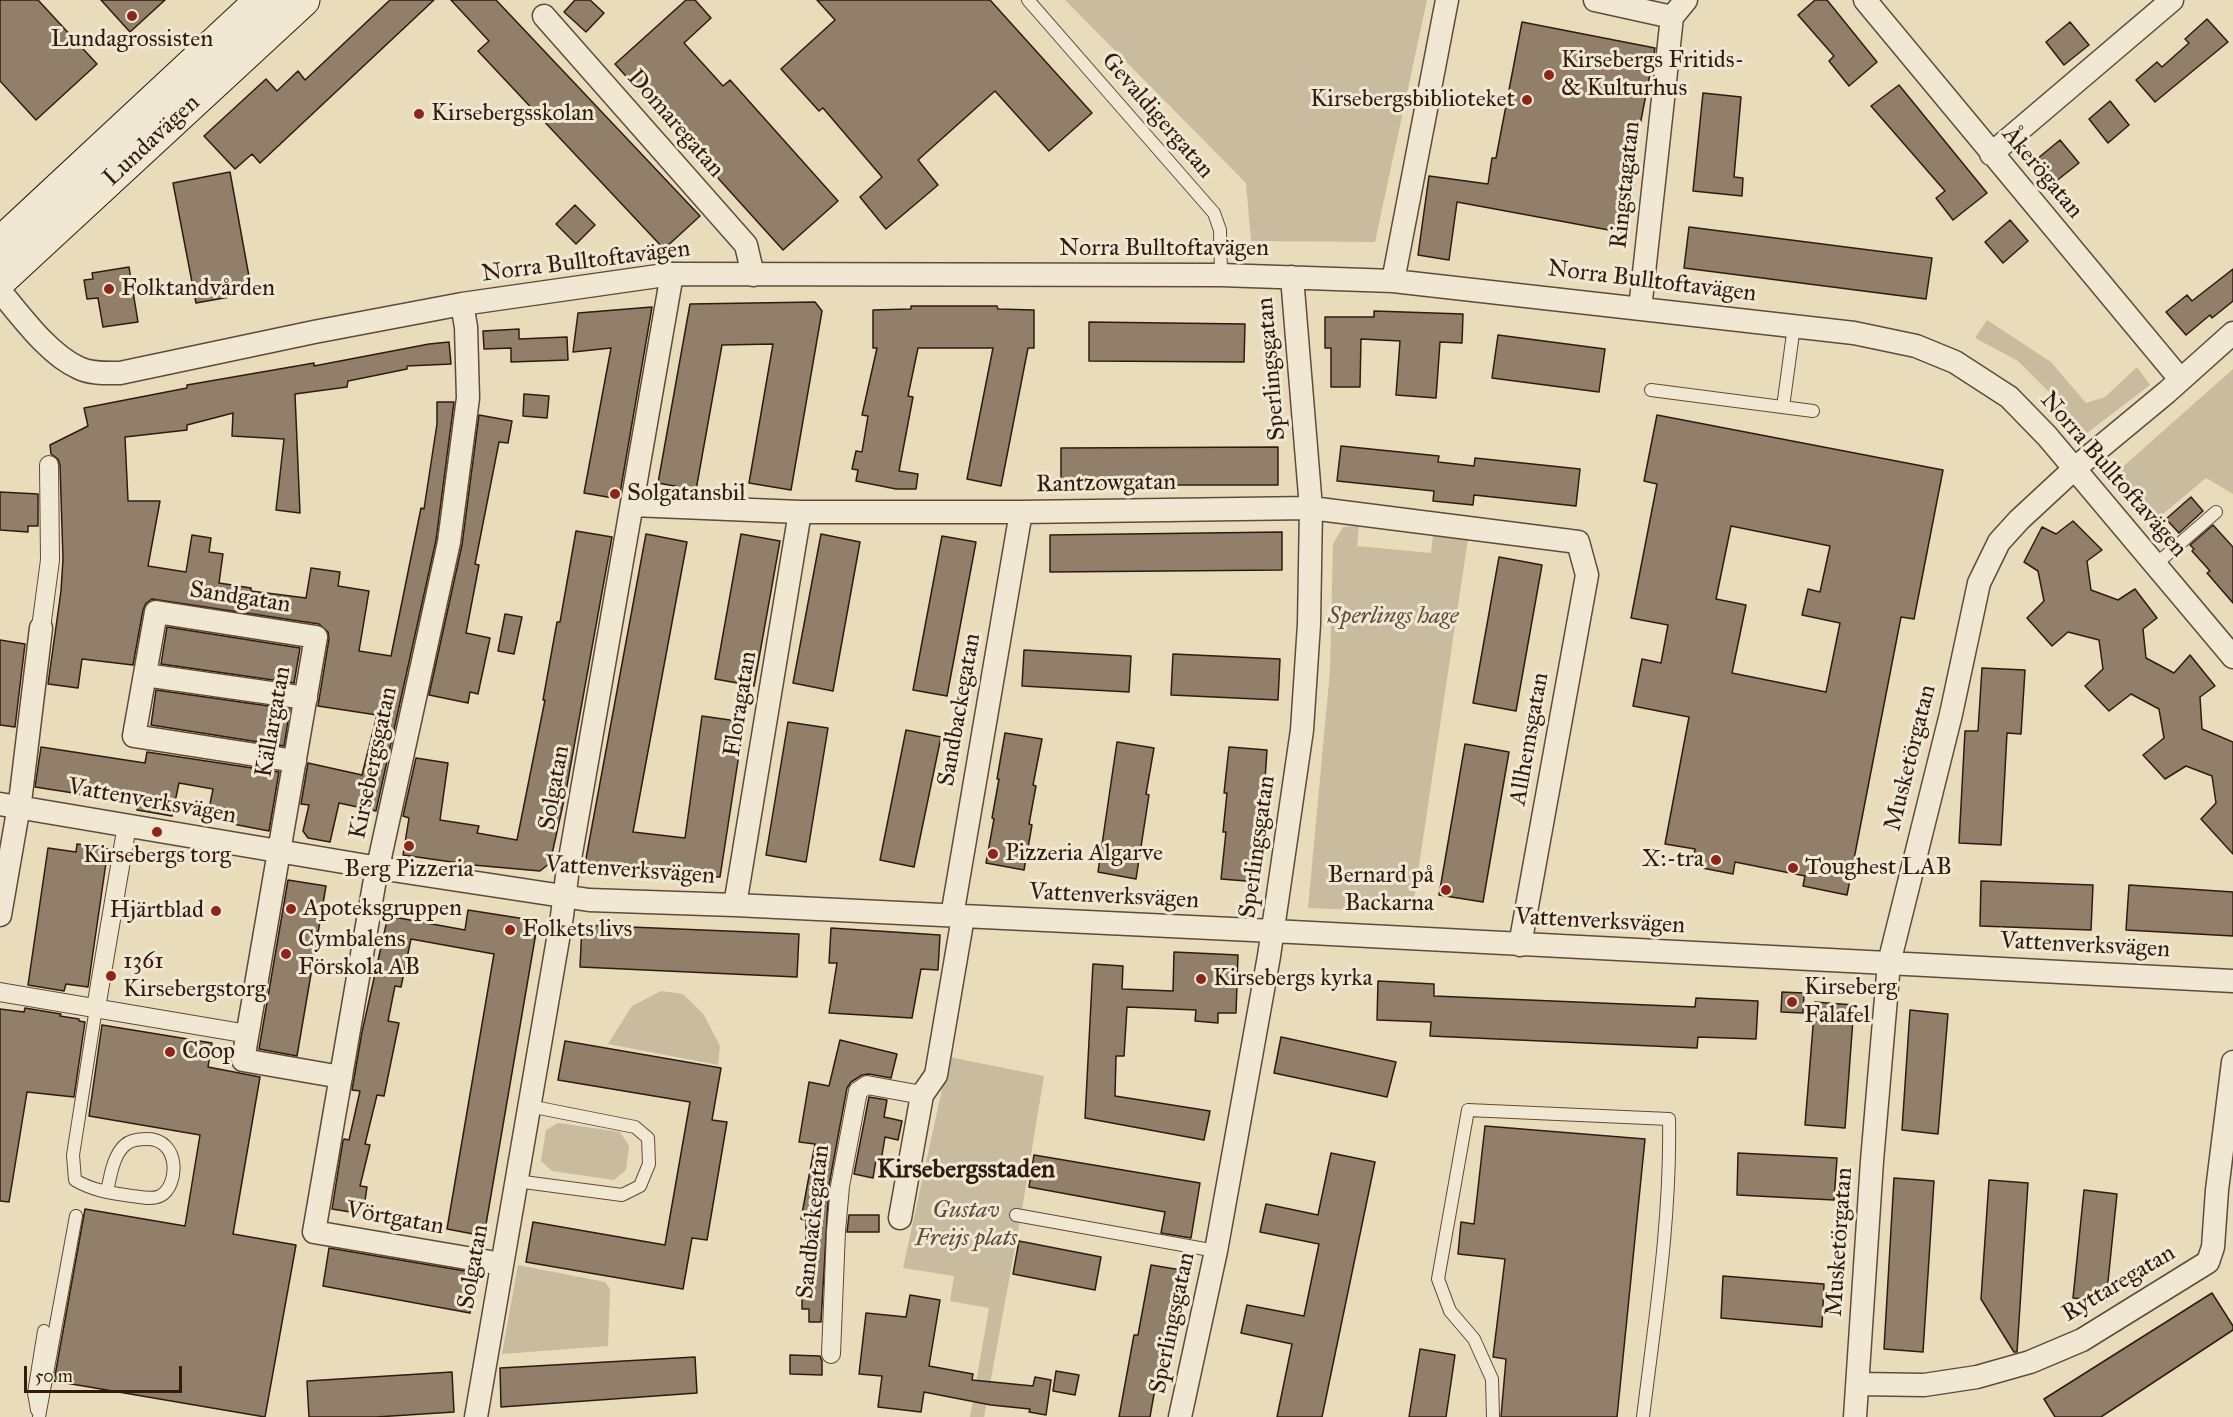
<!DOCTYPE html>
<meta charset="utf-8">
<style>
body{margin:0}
#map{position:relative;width:2233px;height:1417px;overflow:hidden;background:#e8dcbb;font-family:"IM FELL Great Primer",serif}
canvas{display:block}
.scale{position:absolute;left:24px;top:1366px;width:158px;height:27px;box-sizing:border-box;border:3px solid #331a10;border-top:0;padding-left:8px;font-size:18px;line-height:21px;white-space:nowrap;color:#331a10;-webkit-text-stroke:4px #f0e8d3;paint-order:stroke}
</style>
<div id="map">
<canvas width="2233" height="1417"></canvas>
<div class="scale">50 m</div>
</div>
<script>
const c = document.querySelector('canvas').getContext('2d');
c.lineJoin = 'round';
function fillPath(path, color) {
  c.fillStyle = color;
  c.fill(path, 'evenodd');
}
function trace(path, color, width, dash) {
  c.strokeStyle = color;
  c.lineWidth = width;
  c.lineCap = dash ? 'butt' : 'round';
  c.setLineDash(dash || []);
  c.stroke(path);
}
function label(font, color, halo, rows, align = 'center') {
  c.font = font + ' "IM FELL Great Primer",serif';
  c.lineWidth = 6;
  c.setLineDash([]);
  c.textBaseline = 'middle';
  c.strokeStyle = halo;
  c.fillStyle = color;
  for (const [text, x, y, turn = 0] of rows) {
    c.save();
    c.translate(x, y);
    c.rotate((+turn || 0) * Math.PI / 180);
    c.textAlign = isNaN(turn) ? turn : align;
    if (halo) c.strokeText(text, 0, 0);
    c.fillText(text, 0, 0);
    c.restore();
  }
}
fillPath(new Path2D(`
 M1065 0H1427L1375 242 1251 241 1246 183Z
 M1987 320 2051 362 2086 403 2105 397 2137 367 2150 385 2087 433 2065 408 2018 361 1975 338Z
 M2233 369V494L2206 478 2158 518 2118 471Z
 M1359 526 1357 546 1431 553 1433 534 1468 539 1412 912 1308 908 1330 671 1333 544 1343 527Z
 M661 991 683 994 704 1015 720 1046 718 1065 608 1044 632 1006Z
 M949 1057 1044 1076 1022 1209 984 1417H970L989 1308 950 1301 954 1276 903 1268Z
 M558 1123 620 1132 629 1146 626 1170 614 1180 552 1171 541 1161 546 1130Z
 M518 1265 605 1282 610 1289 608 1346 502 1354Z`), '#c9bb9e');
const building = new Path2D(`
 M0 0H38L97 64 36 120 0 81Z
 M101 0H165L130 32Z
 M390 0H434L260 163 252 154 235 169 204 136 266 79 277 91 298 71 305 80Z
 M451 0H496L700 216 664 249 478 51 489 41Z
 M575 0H590L604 13 586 32 564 12Z
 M686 0H695L711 18 684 43 723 86 730 80 838 201 783 250 615 64Z
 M817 0H990L1092 113 1049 151 995 91 918 160 938 185 886 229 860 197 882 177 823 108 819 111 781 69 835 20Z
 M1815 0H1827L1877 62 1849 86 1829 61 1834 56 1798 15Z
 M2207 19 2228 42 2155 102 2136 80 2157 62 2162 67 2189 43 2185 39Z
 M1522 22 1655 48 1629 182 1634 183 1625 233 1457 202 1449 260 1418 255 1429 176 1488 184 1492 158H1496Z
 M2070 22 2089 45 2064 65 2046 42Z
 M1899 85 1987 193 1953 220 1936 198 1945 191 1871 106Z
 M1703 93 1741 97 1734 177 1743 178 1742 196 1693 191Z
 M2110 101 2129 125 2108 143 2089 119Z
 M2060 140 2079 163 2055 182 2037 159Z
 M230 172 252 293 196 303 173 183Z
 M575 205 595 225 576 244 556 224Z
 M2010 220 2028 241 2003 263 1985 242Z
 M1689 227 1932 258 1926 299 1684 268Z
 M129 267 138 322 103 327 98 298 87 299 84 280 93 279 92 273Z
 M2233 269V301L2212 318 2210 315 2186 335 2166 312 2187 295 2192 301Z
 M815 302 822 311 791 490 749 483 773 344 722 345 696 490 658 483 690 304Z
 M911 306H997L998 309 1034 310V348H1028L1001 486 967 479 993 348H918L908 396 913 397 899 471 918 474 916 489H896L856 481 858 470 852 469 856 451 862 452 868 416 862 415 877 348H873V310L911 309Z
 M652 307 619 499 584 493 611 348 573 352 578 313Z
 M1374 311 1463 314 1462 343 1440 342 1436 398 1396 395 1400 341 1361 339 1360 387H1331V348H1325V317H1374Z
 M1089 322 1245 324 1244 362 1089 361Z
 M519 329V339L567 337 568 360 511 362V348L484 349 483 331Z
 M1498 335 1605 349 1599 392 1492 378Z
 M449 342 451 364 407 366V369L348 381 347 387 295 394 300 513 276 510 284 439 232 436 233 413 187 425V430L125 437 128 501H160L148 566 186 572 192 535 211 538 209 552 223 554 219 583 251 588V591L306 598 311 568 340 572 338 586 369 591 359 651 391 656 421 508 424 509 437 424V402H454L436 540 376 811 339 803 330 842 308 838 303 831 309 805 301 804 308 763 362 775 377 715 318 706 329 639 328 632 319 624 152 599 146 603 143 610 133 665 82 659 78 688 48 684 61 591 63 559 60 465 58 459 51 454 50 445 88 426 84 408 187 388V385L314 363V366L429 344Z
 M524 394 549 396 547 418 523 416Z
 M479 415 512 421 508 443 499 442 475 564 479 565 466 633 490 638 478 694 470 692 468 703 429 695 462 545Z
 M1657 415 1943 470 1914 619 1901 617 1847 895 1803 886 1805 876 1735 862 1733 874 1692 866 1695 849 1665 844 1689 717 1633 706 1642 659 1661 663 1668 625 1631 618 1657 484 1644 481ZM1731 526 1830 546 1820 592 1808 589 1802 615 1840 623 1826 692 1732 673 1746 605 1716 599Z
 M1341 446 1439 456 1438 462 1474 466 1475 458 1580 469 1576 506 1474 495 1473 505 1433 501 1434 491 1337 481Z
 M1278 447V485H1061V448Z
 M0 492 38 494V526H28V532L0 530Z
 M2191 497 2203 511 2179 533 2166 519Z
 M2073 521 2102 550 2087 561 2091 590 2118 600 2135 589 2157 618 2143 629 2146 658 2174 673 2190 655 2215 686 2200 697 2202 729 2233 742V854L2201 819 2216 803 2212 776 2186 766 2165 779 2143 755 2164 738 2159 709 2131 694 2109 711 2085 686 2103 669 2099 640 2068 632 2052 646 2027 618 2044 601 2038 571 2024 562 2042 527 2056 534Z
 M2213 525 2233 547V603L2207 573 2210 571 2192 551 2194 549 2190 545Z
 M576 531 612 537 566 791 550 863 540 871 473 865 403 855 409 818 403 816 416 758 448 763 440 820 479 826 477 833 517 840 545 700H543L557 622H560Z
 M1282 532V570L1050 572V535Z
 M646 534 687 542 633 832 685 838 702 716 744 722 720 877 592 873 585 864Z
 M741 534 780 541 754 686 715 679Z
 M821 534 860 542 833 691 793 683Z
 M942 536 976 542 947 696 913 690Z
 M1499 557 1542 565 1516 711 1473 703Z
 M505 614 522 617 514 654 498 651Z
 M167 627 300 648 294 683 161 664Z
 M0 640 25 644 15 727 0 725Z
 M1024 650 1131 656 1129 692 1022 686Z
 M1173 654 1280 659 1278 700 1171 695Z
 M1982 668 2025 670 2021 734 2007 733 2001 845 1959 843 1965 731H1978Z
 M156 690 290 709 284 746 151 725Z
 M788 722 828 728 806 862 766 855Z
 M906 730 941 737 914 867 880 860Z
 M1005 733 1042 739 1033 785 1036 786 1029 824 1032 825 1024 870 986 863 994 819 992 818 999 779H997Z
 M1117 742 1154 748 1146 794 1149 795 1136 879 1098 872Z
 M1465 744 1509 752 1483 902 1439 895Z
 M41 747 145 763 147 752 279 772 269 831 207 819 213 789 179 783 172 816 137 810 138 803 35 787Z
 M1229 747 1267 750 1258 882 1221 879 1226 832H1223L1227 793H1224Z
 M77 844 108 849 88 987 66 984 64 991 28 985 48 848 76 852Z
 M288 880 326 886 297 1056 259 1049Z
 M1981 881 2093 885 2091 930 1980 926Z
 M2129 885 2233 892V936L2126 930Z
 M468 910 538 921 484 1236 447 1229 494 954 411 939 401 987 395 986 388 1021 399 1023 384 1096 377 1095 365 1144 370 1145 360 1186 367 1187 363 1214 332 1209 343 1141 344 1139 349 1140 360 1091 352 1090 362 1032 388 916 465 930Z
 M582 925 799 934 797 977 580 967Z
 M831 928 940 935 938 970 921 969 912 1018 829 1013 837 963H829Z
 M1174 952 1238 955 1236 1013H1218V1023L1195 1021 1196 1010 1127 1007 1124 1056H1116L1115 1096 1210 1111 1204 1140 1085 1118 1093 964 1123 966 1122 989 1173 991Z
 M1378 981 1434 984V996L1695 1007 1696 998 1758 1001 1756 1039 1698 1037 1697 1048 1430 1036 1431 1022 1377 1020Z
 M1782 992 1804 993 1803 1013 1781 1012Z
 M1815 1002 1854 1005 1845 1128 1805 1125Z
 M25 1008 61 1014 60 1016 79 1019V1021L85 1022 74 1097 27 1092 9 1202 0 1201V1009L24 1012Z
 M1910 1010 1948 1014 1938 1134 1902 1130Z
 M102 1025 212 1043 208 1067 260 1077 233 1234 296 1245 265 1417 54 1381 85 1209 185 1226 200 1135 89 1116Z
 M1281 1037 1396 1062 1387 1097 1274 1073Z
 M840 1040 897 1054 891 1078 869 1074 862 1075 851 1082 847 1088 829 1185 821 1322H809V1309H802V1293H806V1220L801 1219 815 1144 799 1142 809 1082 829 1086Z
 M565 1041 721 1068 712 1120 727 1122 707 1240 692 1238 683 1289 526 1262 533 1222 665 1245 690 1102 558 1080Z
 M869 1097 887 1100 884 1117 902 1121 898 1140 885 1137 881 1161 876 1160 873 1178 854 1174Z
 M1485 1126 1645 1139 1617 1417H1501L1506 1359 1493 1357 1505 1259 1458 1254 1461 1222 1474 1224Z
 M1331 1153 1375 1162 1322 1417H1277L1292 1344 1241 1333 1247 1305 1304 1316 1319 1244 1260 1232 1266 1204 1318 1215Z
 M1738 1153 1837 1158 1834 1200 1737 1195Z
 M1034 1155 1200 1183 1191 1238 1161 1233 1165 1212 1029 1187Z
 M1894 1178 1934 1181 1923 1352 1884 1349Z
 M1989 1180 2028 1183 2017 1352H2014L1981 1299Z
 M2084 1190 2117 1194 2106 1301 2073 1298Z
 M849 1215H879V1232H847Z
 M1019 1241 1101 1257 1095 1290 1013 1274Z
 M329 1248 477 1273 470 1313 323 1286Z
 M1151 1265 1181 1270 1170 1327 1166 1326 1150 1417H1119L1134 1335H1138Z
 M1723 1276 1824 1284 1822 1327 1721 1318Z
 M2212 1293 2233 1326V1330L2101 1417H2055L2044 1399Z
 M910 1295 940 1300 929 1366 973 1374 972 1380 1033 1386 1035 1377 1051 1380 1046 1415 1029 1412 1030 1409 991 1405 924 1392 921 1412 878 1407 882 1376 859 1374 866 1313 906 1317Z
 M1420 1349 1455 1355 1446 1417H1409Z
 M790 1355 820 1356 822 1361V1375L790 1374Z
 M695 1357 697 1393 501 1407 500 1368Z
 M1056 1371 1079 1375 1075 1395 1053 1391Z
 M452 1372 454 1412 376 1417H309L307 1381Z`);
fillPath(building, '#917f69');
trace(building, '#331a10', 1.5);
const service = new Path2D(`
 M1028 0 1214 213 1220 230 1221 275
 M1651 390 1813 411
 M1783 407 1794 326
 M2155 565 2216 512
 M96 1008 73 1155 75 1180C93 1191 112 1193 132 1196 141 1197 152 1200 160 1196 179 1187 181 1139 147 1139 140 1139 130 1140 125 1145 113 1155 110 1178 107 1192
 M516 1181 622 1195 640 1186 649 1164 648 1138 635 1127 529 1106
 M1016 1215 1216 1251
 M37 1410 34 1393 44 1331
 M39 1417 76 1216
 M1493 1417 1492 1379 1474 1339 1450 1311 1438 1279 1468 1110 1669 1119C1671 1219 1655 1319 1643 1417`);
const pedestrian = new Path2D(`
 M41 628 50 560 49 465
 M0 992 248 1034
 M96 1008 127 825
 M831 1354 836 1231 840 1186 858 1091 867 1085 922 1095`);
const minor = new Path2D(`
 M1595 0 1672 17
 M1865 0 2180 379
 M544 16 746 245 753 275
 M1991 154 2172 0
 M1393 281 1447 0
 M0 291C21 316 49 355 79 368 91 374 107 373 120 373L314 332 462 304 672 274 1221 275 1393 281 1854 333 1916 346 1955 362 2009 397 2047 436 2233 657
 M462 304 466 327 468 398 449 542 374 885 314 1232 502 1264
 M1640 309 1672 17 1686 0
 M633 505 800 512H1021L1311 508 1578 542 1587 575 1520 945
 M145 675 306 698
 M295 761 134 736 156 612 316 637 243 1060 341 1077
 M0 804 379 868 589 900 735 905 1273 931 2233 981
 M735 905 800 512
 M0 915 21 794 41 628
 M952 916 1021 512
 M900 1218 922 1095 936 1075 963 917
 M1859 1384 1924 1385 1977 1377 2030 1362 2082 1340 2208 1262 2213 1247 2217 1190 2233 1062
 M476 1417 562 916 567 876 672 274
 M1180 1417 1216 1251 1269 956 1302 730 1309 624 1311 508 1292 277
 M1855 1417 1872 1161 1889 963 1951 714 1979 583 1999 542 2019 520 2074 469 2167 392 2233 333`);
const secondary = new Path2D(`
 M0 244 262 0
 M0 280 303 0`);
trace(service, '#604a3b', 14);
trace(pedestrian, '#604a3b', 20);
trace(minor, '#604a3b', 25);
trace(secondary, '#331a10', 35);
trace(service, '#f0e8d3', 12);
trace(pedestrian, '#f0e8d3', 18);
trace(minor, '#f0e8d3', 22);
trace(secondary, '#f0e8d3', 33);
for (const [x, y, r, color] of [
 [132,16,6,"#8f2418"],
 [1549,75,6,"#8f2418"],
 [1527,100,6,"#8f2418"],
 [419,114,6,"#8f2418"],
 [109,289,6,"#8f2418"],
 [615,494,6,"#8f2418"],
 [157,832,6,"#8f2418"],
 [409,846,6,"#8f2418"],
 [993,854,6,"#8f2418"],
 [1716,860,6,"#8f2418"],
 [1793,868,6,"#8f2418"],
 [1446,890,6,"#8f2418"],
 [291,909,6,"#8f2418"],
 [216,911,6,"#8f2418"],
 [510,930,6,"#8f2418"],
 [286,954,6,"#8f2418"],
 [111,976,6,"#8f2418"],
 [1201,979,6,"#8f2418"],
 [1792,1002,6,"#8f2418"],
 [170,1052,6,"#8f2418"]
]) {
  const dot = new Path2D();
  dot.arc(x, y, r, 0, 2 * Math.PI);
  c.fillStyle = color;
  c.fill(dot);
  trace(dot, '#f0e8d3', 2);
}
label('24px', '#331a10', '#f0e8d3', [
 ["Lundagrossisten",132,40,"center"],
 ["Kirsebergs Fritids-",1561,61],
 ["& Kulturhus",1561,89],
 ["Kirsebergsbiblioteket",1515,100,"right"],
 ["Kirsebergsskolan",431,114],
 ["Folktandvården",121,289],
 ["Solgatansbil",627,494],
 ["Pizzeria Algarve",1005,854],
 ["Kirsebergs torg",157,856,"center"],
 ["X:-tra",1704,860,"right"],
 ["Toughest LAB",1805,868],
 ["Berg Pizzeria",409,870,"center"],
 ["Bernard på",1434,876,"right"],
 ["Backarna",1434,904,"right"],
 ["Apoteksgruppen",303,909],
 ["Hjärtblad",204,911,"right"],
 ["Folkets livs",522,930],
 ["Cymbalens",298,940],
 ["Förskola AB",298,968],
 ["1361",123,962],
 ["Kirsebergstorg",123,990],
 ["Kirsebergs kyrka",1213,979],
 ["Kirseberg",1804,988],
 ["Falafel",1804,1016],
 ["Coop",182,1052]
], 'left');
label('24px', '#331a10', '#f0e8d3', [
 ["Gevaldigergatan",1157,116,49],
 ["Domaregatan",675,124,49],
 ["Lundavägen",152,141,-43],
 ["Åkerögatan",2042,173,50],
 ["Ringstagatan",1626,185,-84],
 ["Norra Bulltoftavägen",1164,249],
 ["Norra Bulltoftavägen",586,262,-7],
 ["Norra Bulltoftavägen",1652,282,7],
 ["Sperlingsgatan",1272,369,-95],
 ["Norra Bulltoftavägen",2113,475,49],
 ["Rantzowgatan",1106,484,-1],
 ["Sandgatan",240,598,9],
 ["Floragatan",741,704,-81],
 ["Sandbackegatan",960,710,-80],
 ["Källargatan",274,722,-80],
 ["Allhemsgatan",1530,739,-80],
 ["Musketörgatan",1911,758,-76],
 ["Kirsebergsgatan",374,763,-78],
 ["Solgatan",555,788,-80],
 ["Vattenverksvägen",152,802,10],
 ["Sperlingsgatan",1258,847,-82],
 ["Vattenverksvägen",630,871,4],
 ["Vattenverksvägen",1114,897,3],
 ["Vattenverksvägen",1600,922,3],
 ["Vattenverksvägen",2085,946,3],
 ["Vörtgatan",395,1219,10],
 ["Sandbackegatan",814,1222,-84],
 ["Musketörgatan",1840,1242,-86],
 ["Solgatan",474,1267,-80],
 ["Ryttaregatan",2119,1284,-31],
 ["Sperlingsgatan",1173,1323,-78]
]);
label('italic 24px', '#604a3b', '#f0e8d3', [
 ["Sperlings hage",1393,617],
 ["Gustav",966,1211],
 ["Freijs plats",966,1239]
]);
label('bold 26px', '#331a10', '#f0e8d3', [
 ["Kirsebergsstaden",966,1171]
]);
</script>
